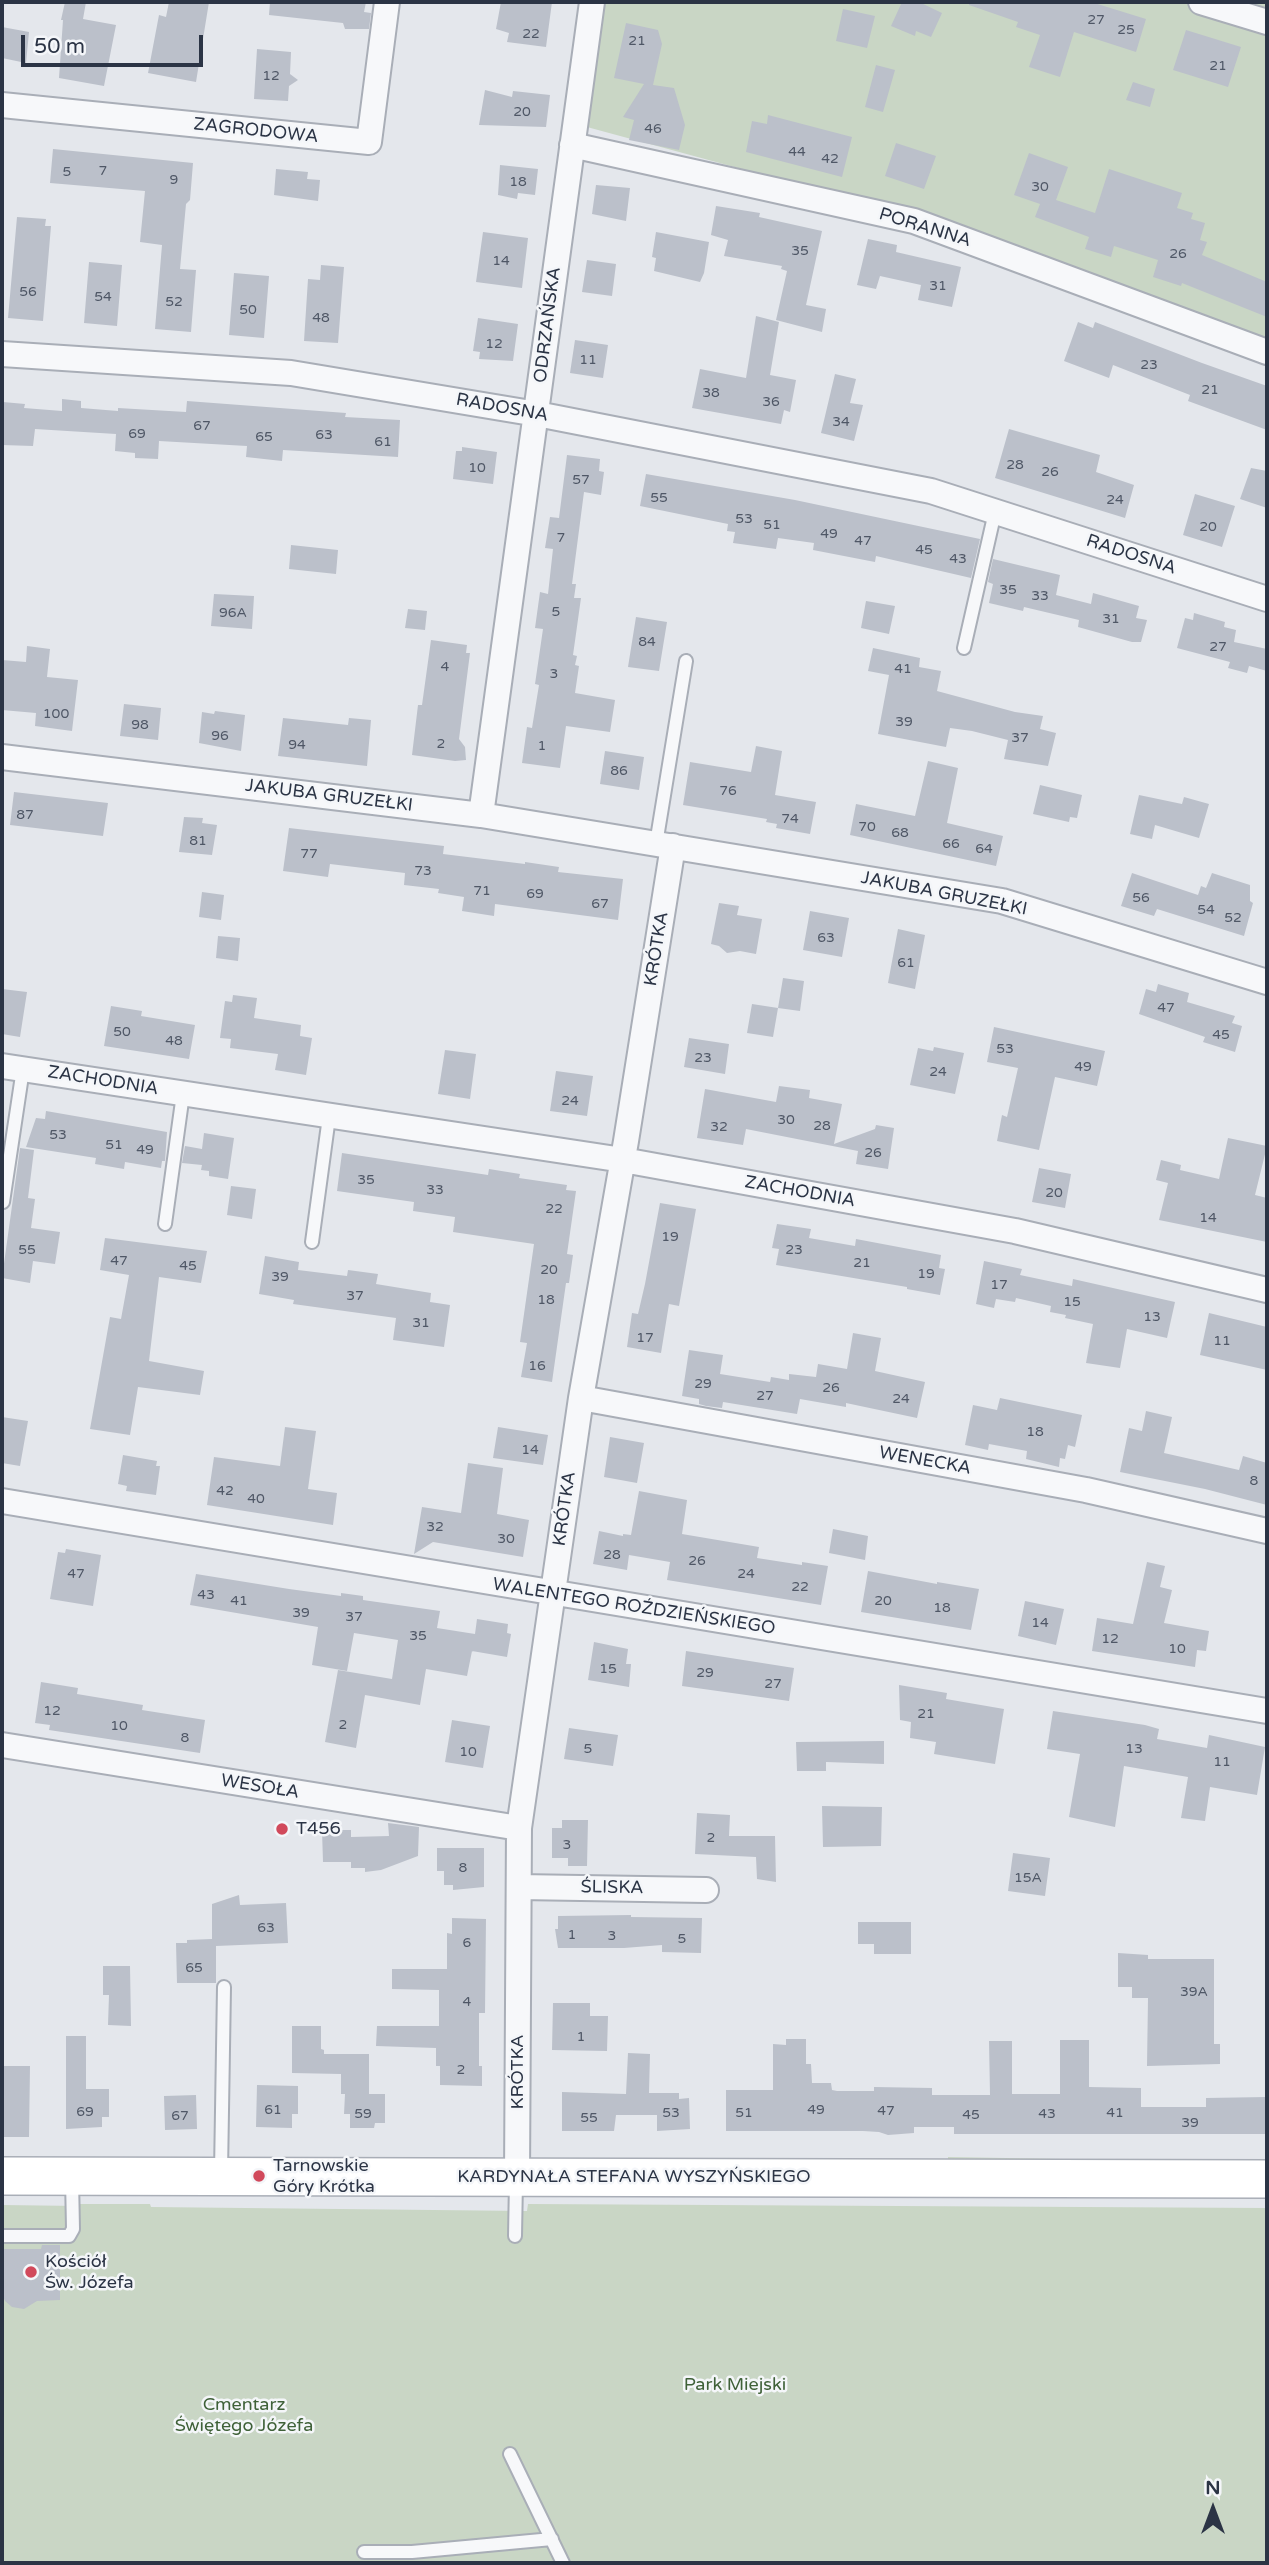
<!DOCTYPE html>
<meta charset="utf-8">
<style>
body{margin:0}
#map{position:relative;width:1269px;height:2565px;overflow:hidden;background:#e4e7ec;font-family:"Varela Round",sans-serif}
canvas{display:block}
.frame{position:absolute;inset:0;border:4px solid #2b3445;pointer-events:none}
.north{position:absolute;left:1178px;top:2474px;width:70px;height:70px;-webkit-text-stroke:5px #f4f6f9;paint-order:stroke;rotate:0deg;font-size:19px;font-weight:700;line-height:28px;text-align:center;color:#2b3445}
.north::after{content:'';display:block;margin:auto;width:24px;height:32px;background:#2b3445;clip-path:polygon(50% 0,100% 100%,50% 72%,0 100%)}
.scale{position:absolute;left:21px;top:35px;width:182px;height:32px;box-sizing:border-box;border:4px solid #2b3445;border-top:0;padding-left:9px;font-size:21px;line-height:24px;white-space:nowrap;color:#2b3445;-webkit-text-stroke:5px #f4f6f9;paint-order:stroke}
</style>
<div id="map">
<canvas width="1269" height="2565"></canvas>
<div class="frame"></div>
<div class="north">N</div>
<div class="scale">50 m</div>
</div>
<script>
const c = document.querySelector('canvas').getContext('2d');
c.lineJoin = 'round';
function fillPath(path, color) {
  c.fillStyle = color;
  c.fill(path, 'evenodd');
}
function trace(path, color, width, dash) {
  c.strokeStyle = color;
  c.lineWidth = width;
  c.lineCap = dash ? 'butt' : 'round';
  c.setLineDash(dash || []);
  c.stroke(path);
}
function label(font, color, halo, rows, align = 'center') {
  c.font = font + ' "Varela Round",sans-serif';
  c.lineWidth = 5;
  c.setLineDash([]);
  c.textBaseline = 'middle';
  c.strokeStyle = halo;
  c.fillStyle = color;
  for (const [text, x, y, turn = 0] of rows) {
    c.save();
    c.translate(x, y);
    c.rotate((+turn || 0) * Math.PI / 180);
    c.textAlign = isNaN(turn) ? turn : align;
    if (halo) c.strokeText(text, 0, 0);
    c.fillText(text, 0, 0);
    c.restore();
  }
}
fillPath(new Path2D(`
 M605 2H1267V341L845 197 587 127Z
 M948 2157 1063 2159V2164H948Z
 M80 2204H150L151 2207 527 2211 528 2204 1267 2208V2563H2V2205L80 2206Z`), '#c9d6c5');
fillPath(new Path2D(`
 M65 2H86L83 19 116 25 104 86 59 78 63 20H61Z
 M169 2H209L196 82 148 73 159 15 166 17Z
 M270 2H366L364 12 371 13 369 29H345L343 23 269 15Z
 M501 2H552L546 47 507 42 509 33 496 29Z
 M902 2H919L942 13 931 37 916 31 915 36 891 26Z
 M969 2H1091L1146 19 1136 52 1074 32 1060 77 1029 67 1040 35 1016 27 1018 22 969 5Z
 M843 9 875 16 867 48 836 41Z
 M626 23 658 30 662 44 653 85 674 88 685 125 679 150 629 140 634 120 623 117 644 84 614 78Z
 M2 27 29 32 26 63 2 58Z
 M1186 30 1241 47 1228 87 1173 70Z
 M257 49 291 52 290 74 298 80 289 86 288 101 254 99Z
 M876 65 895 70 883 112 865 107Z
 M1133 82 1155 89 1150 107 1126 100Z
 M485 90 512 97 513 91 550 95 546 127 479 125Z
 M768 115 852 137 842 177 746 152 752 121 767 124Z
 M896 143 936 156 924 189 885 176Z
 M53 149 193 163 190 200 186 204 180 269 196 270 191 332 155 329 162 245 140 242 145 191 50 183Z
 M1029 153 1068 167 1056 200 1095 213 1109 169 1182 193 1177 208 1193 213 1191 219 1205 223 1200 240 1207 242 1202 255 1267 282V317L1182 283 1181 286 1153 277 1158 260 1114 246 1111 257 1085 249 1089 237 1035 217 1040 204 1014 195Z
 M500 165 538 169 535 195 518 193 517 199 498 195Z
 M276 169 308 172 307 179 320 180 318 201 274 195Z
 M596 185 630 188 626 221 592 214Z
 M716 206 760 213 759 217 822 231 806 305 826 309 822 332 776 320 787 271 781 269 782 266 724 256 728 240 711 235Z
 M17 217 46 219 45 226H51L43 321 8 318Z
 M483 232 528 238 522 288 476 282Z
 M656 232 709 242 704 273 700 282 654 271 656 258 652 257Z
 M868 239 897 245 896 252 961 267 952 307 918 300 921 285 880 276 876 289 857 285Z
 M587 260 616 264 612 296 582 292Z
 M89 262 122 265 117 326 84 323Z
 M321 265 344 267 338 343 304 341 308 279 320 280Z
 M234 273 269 276 264 338 229 335Z
 M756 316 779 322 770 375 796 380 790 412 784 410 781 424 692 408 700 369 746 378Z
 M478 318 518 324 513 361 479 359 480 352 473 351Z
 M1078 322 1093 328 1095 322 1202 363 1267 386V430L1188 401 1190 395 1113 365 1109 378 1064 361Z
 M575 340 608 345 603 378 570 373Z
 M835 374 856 379 850 403 863 405 854 441 821 433Z
 M62 399 81 401V408L118 411V408L186 412 187 401 346 413 345 417 400 420 398 457 283 450 282 461 246 457 247 446 159 441 158 459 135 458V453L115 451 116 434 35 429 33 446 2 445 3 402 25 404 24 408 62 411Z
 M1009 429 1100 455 1096 472 1134 485 1125 518 995 478Z
 M462 447 497 452 493 484 453 479 456 451H462Z
 M567 455 600 459 599 471 604 472 601 495 584 492 572 584H576L574 598H581L573 655 577 656 575 665 579 666 575 693 615 700 610 732 566 726 560 768 522 763 527 727 532 728 539 685 535 684 543 629 535 628 540 592 548 594 553 549 545 548 550 517 559 518Z
 M1251 468 1267 471V508L1240 499Z
 M646 474 795 500 980 539 971 578 876 556 875 562 813 550 814 543 778 538 776 549 733 543 735 532 727 531 728 524 640 506Z
 M1195 494 1235 506 1222 547 1183 535Z
 M291 545 338 550 336 574 289 569Z
 M993 559 1060 575 1056 595 1091 604 1093 593 1139 606 1136 618 1147 620 1141 642H1132L1078 627 1079 620 1024 607 1023 611 989 603 993 584 988 582Z
 M214 594 254 596 252 629 211 626Z
 M866 601 895 606 889 634 861 628Z
 M408 609 427 611 425 630 405 628Z
 M1194 613 1225 622 1224 627 1236 630 1234 642 1267 649V671L1249 666 1247 673 1228 668 1230 662 1177 648 1185 618 1193 620Z
 M636 617 667 622 659 671 628 667Z
 M431 640 467 645 466 653H470L459 739 465 747 466 760 455 761 412 755 418 705H422Z
 M27 646 50 649 47 677 78 680 72 731 35 726 36 713 2 710V660L26 662Z
 M873 648 920 658 919 667 941 671 937 691 1015 712 1043 716 1040 729 1056 733 1048 766 1004 759 1008 740 972 731 950 728 946 747 878 734 889 675 868 671Z
 M124 704 161 708 158 740 120 736Z
 M215 711 245 715 241 751 199 743 202 712 214 714Z
 M283 718 348 725 349 718 371 720 367 766 278 756Z
 M756 746 782 751 775 795 816 802 810 834 776 828 777 824 766 822 767 819 683 805 690 762 751 772Z
 M605 751 644 757 639 790 600 784Z
 M928 761 958 768 947 823 1003 836 996 866 850 835 856 804 915 816Z
 M1040 785 1082 795 1077 818 1070 817 1069 822 1033 814Z
 M14 792 108 803 103 836 10 825Z
 M1139 795 1182 804 1184 797 1209 804 1199 838 1155 825 1152 839 1130 834Z
 M184 817 203 818 202 823 217 825 212 855 179 852Z
 M289 828 444 846 443 854 525 864V862L559 867 558 872 623 879 618 920 495 904 494 916 462 911 464 897 438 893 439 889 404 885 405 873 330 864 328 877 283 871Z
 M1132 873 1198 895 1201 886 1206 888 1212 873 1250 885V901L1253 903 1244 936 1157 909 1154 916 1121 906Z
 M202 892 224 895 221 920 199 917Z
 M719 903 739 906 737 915 762 919 756 954 740 951 727 953 719 946 711 944Z
 M810 911 849 918 842 957 803 950Z
 M898 929 925 935 915 989 888 983Z
 M218 936 240 938 238 961 216 958Z
 M783 978 804 981 800 1011 778 1008Z
 M1158 984 1189 993 1187 1002 1235 1016 1232 1023 1242 1026 1235 1052 1203 1042 1205 1037 1139 1014 1146 989 1156 992Z
 M2 989 27 992 20 1037 2 1034Z
 M233 995 257 998 254 1018 301 1025 300 1036 312 1038 306 1075 275 1070 278 1054 230 1048 231 1039 220 1038 225 1001 232 1002Z
 M752 1004 778 1008 773 1037 747 1033Z
 M111 1006 142 1011 141 1016 195 1025 189 1059 104 1046Z
 M994 1027 1105 1051 1097 1086 1055 1077 1039 1150 997 1141 1002 1115 1007 1117 1018 1068 987 1062Z
 M689 1038 729 1044 725 1074 684 1067Z
 M934 1047 964 1053 955 1094 910 1085 918 1048 933 1051Z
 M445 1050 476 1054 470 1099 438 1094Z
 M556 1071 593 1076 587 1116 550 1111Z
 M779 1086 810 1090 809 1098 842 1104 834 1144 875 1129 876 1125 894 1128 888 1169 856 1164 858 1151 746 1129 743 1145 697 1138 705 1089 776 1102Z
 M46 1111 167 1132 165 1161H162L161 1168 125 1162 124 1169 95 1164 96 1158 26 1147 36 1118 45 1119Z
 M204 1133 234 1138 228 1179 209 1176V1171L201 1170 202 1165 182 1163 185 1146 202 1149Z
 M1228 1138 1267 1146 1255 1195 1267 1198V1242L1159 1220 1168 1183 1156 1180 1161 1160 1181 1165 1180 1170 1219 1179Z
 M20 1148 34 1150 28 1198 35 1199 31 1228 60 1232 55 1264 33 1261 30 1283 2 1278Z
 M342 1153 488 1175 489 1169 520 1174 519 1178 567 1185 566 1190 576 1191 567 1254 573 1255 569 1283H566L552 1382 521 1377 527 1343 520 1342 534 1244 453 1232 455 1217 413 1211 414 1202 337 1191Z
 M1039 1168 1071 1174 1065 1208 1032 1202Z
 M231 1186 256 1189 252 1219 227 1215Z
 M660 1203 696 1209 679 1306 669 1304 661 1353 627 1347 632 1313 638 1314 645 1284Z
 M777 1224 811 1229 809 1238 855 1246 856 1239 941 1255 939 1268 945 1269 940 1295 907 1289V1287L776 1265 779 1249 772 1248Z
 M105 1238 207 1251 201 1283 159 1277 149 1361 204 1371 200 1395 138 1387 130 1435 90 1429 110 1317 121 1319 129 1275 100 1270Z
 M265 1256 299 1262 298 1270 347 1276 348 1270 378 1274 376 1284 431 1293 430 1302 450 1305 444 1347 393 1340 396 1318 293 1304 294 1300 259 1294Z
 M984 1261 1022 1269 1020 1275 1072 1286 1073 1279 1175 1302 1167 1338 1127 1329 1120 1368 1086 1363 1093 1324 1065 1318 1066 1315 1050 1312 1051 1306 1016 1298 1015 1302 996 1299 994 1308 976 1304Z
 M1209 1313 1267 1327V1370L1200 1355Z
 M853 1333 881 1338 875 1371 925 1382 917 1418 846 1403V1407L800 1399 797 1414 723 1402 722 1408 706 1406 699 1404V1399L682 1396 689 1350 723 1355 720 1374 770 1382 771 1377 789 1380V1374L816 1377 818 1364 847 1369Z
 M1000 1398 1082 1415 1075 1447 1068 1445 1065 1459 1060 1458 1059 1467 1026 1459 1027 1451 989 1444 988 1450 965 1445 973 1405 997 1410Z
 M1146 1411 1172 1417 1164 1453 1239 1470 1243 1456 1267 1463V1505L1205 1489 1120 1472 1129 1428 1142 1431Z
 M2 1417 28 1421 20 1466 2 1463Z
 M285 1427 316 1431 308 1489 337 1493 333 1525 207 1505 214 1457 280 1466Z
 M498 1427 548 1435 543 1465 493 1458Z
 M610 1437 644 1443 637 1483 604 1477Z
 M123 1455 157 1461 156 1466H160L156 1495 126 1491 127 1486 118 1484Z
 M468 1463 503 1468 497 1514 529 1520 523 1557 433 1542 414 1554 422 1507 461 1513Z
 M639 1491 687 1500 682 1534 759 1547 757 1558 802 1565V1562L828 1566 821 1605 667 1580 670 1562 629 1555 627 1570 593 1564 599 1531 623 1536V1534L631 1535Z
 M833 1529 868 1536 865 1560 829 1553Z
 M66 1549 101 1555 93 1606 50 1599 58 1552 65 1553Z
 M1147 1562 1165 1566 1160 1587 1172 1590 1164 1623 1209 1631 1206 1651 1197 1650 1195 1667 1092 1651 1097 1618 1133 1624Z
 M868 1571 937 1584V1582L979 1589 971 1630 861 1612Z
 M196 1574 289 1589 341 1596V1593L363 1596V1600L440 1611 437 1628 475 1634 477 1619 508 1624 507 1633 511 1634 507 1657 472 1651 474 1641 467 1676 426 1669 420 1705 365 1695 356 1748 325 1742 338 1670 392 1679 398 1640 354 1633 347 1671 312 1665 318 1627 190 1605Z
 M1025 1601 1064 1609 1056 1645 1018 1636Z
 M594 1642 628 1649 626 1664H631L629 1687 588 1680Z
 M686 1651 794 1668 789 1701 682 1686Z
 M41 1682 78 1688 77 1694 143 1705 142 1710 205 1720 200 1753 49 1730 50 1725 35 1723Z
 M899 1685 947 1693 946 1699 1004 1709 995 1764 934 1754 936 1742 910 1738 911 1722 900 1720Z
 M1053 1711 1145 1725 1159 1729 1157 1739 1207 1748 1209 1735 1265 1747 1257 1795 1210 1787 1205 1821 1181 1818 1188 1777 1124 1766 1115 1827 1069 1817 1080 1754 1047 1749Z
 M452 1720 490 1726 483 1768 445 1762Z
 M569 1728 618 1735 613 1766 564 1759Z
 M884 1741V1764L826 1762V1771H797L796 1742Z
 M822 1806 882 1807 881 1846 823 1847Z
 M697 1813 730 1815 729 1836H775L776 1882 757 1879 756 1857 695 1854Z
 M562 1820H588L587 1866H568V1858H552V1828H562Z
 M388 1823 419 1827 418 1856 381 1870 365 1872V1868H351V1862H323L322 1830H351V1837L389 1836Z
 M437 1848H484V1887L453 1890V1885H444V1871H437Z
 M1013 1853 1050 1858 1045 1896 1008 1891Z
 M239 1895 240 1905 286 1903 288 1943 216 1946V1983H177L176 1943H187V1940L212 1939V1904Z
 M631 1915V1917L702 1918 701 1953 662 1952V1945L624 1948H558L555 1929H558V1916Z
 M452 1918 486 1919 485 2013H479V2066H482V2086L440 2085V2066H436V2048L376 2046 377 2026H439V1990L392 1989V1969H447V1933L452 1934Z
 M858 1922H911V1954H874V1944H858Z
 M1118 1953 1148 1955V1959H1214V2044H1220V2064L1147 2066 1148 1998H1132V1987H1118Z
 M103 1966H130L131 2026 108 2025 109 1995H103Z
 M553 2003H590V2016H608L607 2051 552 2050Z
 M292 2026H321V2049L324 2050V2054H369V2094H385V2123H375L374 2128H350V2114H344L345 2094H341V2074L292 2073Z
 M66 2036H86V2089H109V2117H102V2127L66 2129Z
 M786 2039H806V2064H811L812 2083H831L832 2090 837 2091H874V2087L932 2088V2095H990L989 2041H1012V2094H1060V2040H1089V2087L1141 2088V2107H1206V2098L1267 2097V2134H954V2127H914V2133L888 2135 879 2132 863 2131H726V2090H773V2044L786 2045Z
 M628 2053 650 2054 649 2093H679V2099L689 2098 690 2129 657 2131V2115H616L614 2131H562V2092L626 2094Z
 M2 2066H30L29 2137H2Z
 M257 2085 298 2086V2114H292V2128L256 2127Z
 M196 2095 197 2129 165 2130 164 2096Z
 M42 2245H60V2300L37 2301 24 2309 12 2307 5 2301 2 2294V2249H41Z`), '#bbc0ca');
const lane = new Path2D(`
 M964 648 995 512
 M656 844 686 661
 M3 1202 23 1069
 M165 1224 183 1094
 M312 1242 329 1117
 M221 2172 224 1987
 M2 2236H69L73 2229 72 2178
 M515 2236 516 2181
 M510 2454 563 2563
 M364 2552H412L552 2539`);
const street = new Path2D(`
 M1201 2 1267 22
 M2 105 369 142 387 2
 M572 145 914 221 1267 352
 M2 354 291 373 537 414 931 491 1267 599
 M2 757 481 815 1002 901 1267 982
 M481 815 592 2
 M2 1066 623 1160 1015 1231 1267 1290
 M581 1398 1086 1490 1267 1531
 M2 1501 1267 1711
 M2 1745 519 1828
 M519 1887 706 1890
 M517 2177 519 1828 581 1398 626 1141 673 846`);
const secondary = new Path2D(`
 M2 2176 1267 2179`);
trace(lane, '#a9aeb7', 16);
trace(street, '#a9aeb7', 28);
trace(secondary, '#a9aeb7', 40);
trace(lane, '#f7f8fa', 12);
trace(street, '#f7f8fa', 24);
trace(secondary, '#fff', 37);
for (const [x, y, r, color] of [
 [282,1829,7,"#d1495b"],
 [259,2176,7,"#d1495b"],
 [31,2272,7,"#d1495b"]
]) {
  const dot = new Path2D();
  dot.arc(x, y, r, 0, 2 * Math.PI);
  c.fillStyle = color;
  c.fill(dot);
  trace(dot, '#f4f6f9', 2.5);
}
label('14px', '#4f5766', null, [
 ["27",1096,20],
 ["25",1126,30],
 ["22",531,34],
 ["21",637,41],
 ["21",1218,66],
 ["12",271,76],
 ["20",522,112],
 ["46",653,129],
 ["44",797,152],
 ["42",830,159],
 ["7",103,171],
 ["5",67,172],
 ["9",174,180],
 ["18",518,182],
 ["30",1040,187],
 ["35",800,251],
 ["26",1178,254],
 ["14",501,261],
 ["31",938,286],
 ["56",28,292],
 ["54",103,297],
 ["52",174,302],
 ["50",248,310],
 ["48",321,318],
 ["12",494,344],
 ["11",588,360],
 ["23",1149,365],
 ["21",1210,390],
 ["38",711,393],
 ["36",771,402],
 ["34",841,422],
 ["67",202,426],
 ["69",137,434],
 ["63",324,435],
 ["65",264,437],
 ["61",383,442],
 ["28",1015,465],
 ["10",477,468],
 ["26",1050,472],
 ["57",581,480],
 ["55",659,498],
 ["24",1115,500],
 ["53",744,519],
 ["51",772,525],
 ["20",1208,527],
 ["49",829,534],
 ["7",561,538],
 ["47",863,541],
 ["45",924,550],
 ["43",958,559],
 ["35",1008,590],
 ["33",1040,596],
 ["5",556,612],
 ["96A",233,613],
 ["31",1111,619],
 ["84",647,642],
 ["27",1218,647],
 ["4",445,667],
 ["41",903,669],
 ["3",554,674],
 ["100",56,714],
 ["39",904,722],
 ["98",140,725],
 ["96",220,736],
 ["37",1020,738],
 ["2",441,744],
 ["94",297,745],
 ["1",542,746],
 ["86",619,771],
 ["76",728,791],
 ["87",25,815],
 ["74",790,819],
 ["70",867,827],
 ["68",900,833],
 ["81",198,841],
 ["66",951,844],
 ["64",984,849],
 ["77",309,854],
 ["73",423,871],
 ["71",482,891],
 ["69",535,894],
 ["56",1141,898],
 ["67",600,904],
 ["54",1206,910],
 ["52",1233,918],
 ["63",826,938],
 ["61",906,963],
 ["47",1166,1008],
 ["50",122,1032],
 ["45",1221,1035],
 ["48",174,1041],
 ["53",1005,1049],
 ["23",703,1058],
 ["49",1083,1067],
 ["24",938,1072],
 ["24",570,1101],
 ["30",786,1120],
 ["28",822,1126],
 ["32",719,1127],
 ["53",58,1135],
 ["51",114,1145],
 ["49",145,1150],
 ["26",873,1153],
 ["35",366,1180],
 ["33",435,1190],
 ["20",1054,1193],
 ["22",554,1209],
 ["14",1208,1218],
 ["19",670,1237],
 ["55",27,1250],
 ["23",794,1250],
 ["47",119,1261],
 ["21",862,1263],
 ["45",188,1266],
 ["20",549,1270],
 ["19",926,1274],
 ["39",280,1277],
 ["17",999,1285],
 ["37",355,1296],
 ["18",546,1300],
 ["15",1072,1302],
 ["13",1152,1317],
 ["31",421,1323],
 ["17",645,1338],
 ["11",1222,1341],
 ["16",537,1366],
 ["29",703,1384],
 ["26",831,1388],
 ["27",765,1396],
 ["24",901,1399],
 ["18",1035,1432],
 ["14",530,1450],
 ["8",1254,1481],
 ["42",225,1491],
 ["40",256,1499],
 ["32",435,1527],
 ["30",506,1539],
 ["28",612,1555],
 ["26",697,1561],
 ["47",76,1574],
 ["24",746,1574],
 ["22",800,1587],
 ["43",206,1595],
 ["41",239,1601],
 ["20",883,1601],
 ["18",942,1608],
 ["39",301,1613],
 ["37",354,1617],
 ["14",1040,1623],
 ["35",418,1636],
 ["12",1110,1639],
 ["10",1177,1649],
 ["15",608,1669],
 ["29",705,1673],
 ["27",773,1684],
 ["12",52,1711],
 ["21",926,1714],
 ["2",343,1725],
 ["10",119,1726],
 ["8",185,1738],
 ["5",588,1749],
 ["13",1134,1749],
 ["10",468,1752],
 ["11",1222,1762],
 ["2",711,1838],
 ["3",567,1845],
 ["8",463,1868],
 ["15A",1028,1878],
 ["63",266,1928],
 ["1",572,1935],
 ["3",612,1936],
 ["5",682,1939],
 ["6",467,1943],
 ["65",194,1968],
 ["39A",1194,1992],
 ["4",467,2002],
 ["1",581,2037],
 ["2",461,2070],
 ["61",273,2110],
 ["49",816,2110],
 ["47",886,2111],
 ["69",85,2112],
 ["53",671,2113],
 ["51",744,2113],
 ["41",1115,2113],
 ["59",363,2114],
 ["43",1047,2114],
 ["45",971,2115],
 ["67",180,2116],
 ["55",589,2118],
 ["39",1190,2123]
]);
label('18px', '#2b3445', '#f4f6f9', [
 ["ZAGRODOWA",256,131,6],
 ["PORANNA",925,228,17],
 ["ODRZAŃSKA",548,325,-83],
 ["RADOSNA",502,408,10],
 ["RADOSNA",1131,555,18],
 ["JAKUBA GRUZEŁKI",329,796,7],
 ["JAKUBA GRUZEŁKI",944,894,11],
 ["KRÓTKA",657,949,-81],
 ["ZACHODNIA",103,1081,9],
 ["ZACHODNIA",800,1192,10],
 ["WENECKA",925,1461,10],
 ["KRÓTKA",565,1509,-82],
 ["WALENTEGO ROŹDZIEŃSKIEGO",634,1607,9],
 ["WESOŁA",260,1787,9],
 ["ŚLISKA",612,1888,1],
 ["KRÓTKA",518,2072,-90],
 ["KARDYNAŁA STEFANA WYSZYŃSKIEGO",634,2177]
]);
label('18px', '#2b3445', '#f4f6f9', [
 ["T456",296,1829],
 ["Tarnowskie",273,2166],
 ["Góry Krótka",273,2187],
 ["Kościół",45,2262],
 ["Św. Józefa",45,2283]
], 'left');
label('18px', '#3f6138', '#f4f6f9', [
 ["Park Miejski",735,2385],
 ["Cmentarz",244,2405],
 ["Świętego Józefa",244,2426]
]);
</script>
